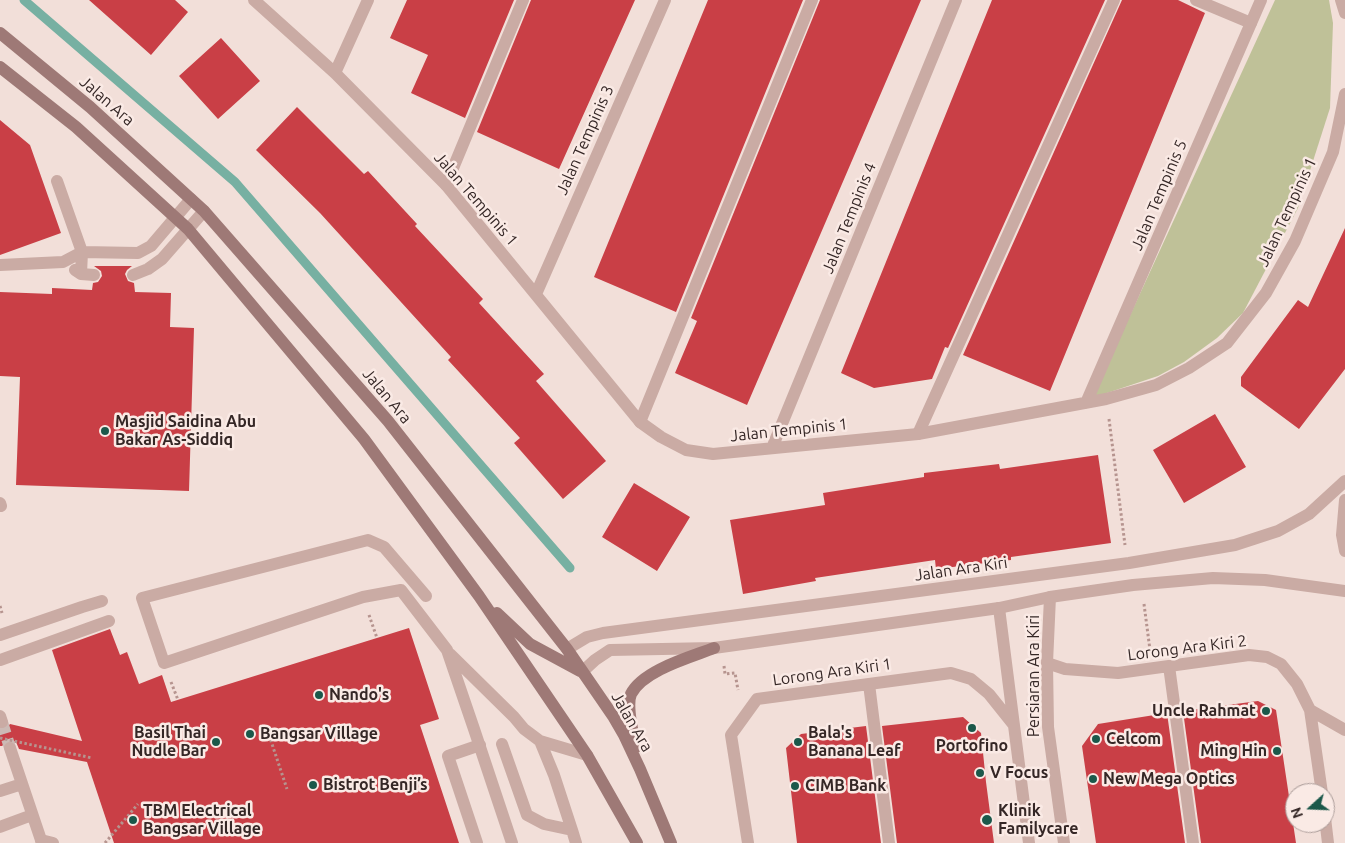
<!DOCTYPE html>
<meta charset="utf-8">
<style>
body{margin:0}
#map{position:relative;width:1345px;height:843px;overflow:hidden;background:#f2dfd9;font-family:Ubuntu,sans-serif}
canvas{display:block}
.north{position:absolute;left:1285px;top:783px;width:50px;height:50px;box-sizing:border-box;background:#faeae5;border:1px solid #ab9c99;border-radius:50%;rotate:250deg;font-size:14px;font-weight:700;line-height:20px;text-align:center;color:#352726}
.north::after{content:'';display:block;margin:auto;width:18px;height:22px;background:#1b584a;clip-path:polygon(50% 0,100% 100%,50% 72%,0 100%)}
</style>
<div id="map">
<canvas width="1345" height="843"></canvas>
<div class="north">N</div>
</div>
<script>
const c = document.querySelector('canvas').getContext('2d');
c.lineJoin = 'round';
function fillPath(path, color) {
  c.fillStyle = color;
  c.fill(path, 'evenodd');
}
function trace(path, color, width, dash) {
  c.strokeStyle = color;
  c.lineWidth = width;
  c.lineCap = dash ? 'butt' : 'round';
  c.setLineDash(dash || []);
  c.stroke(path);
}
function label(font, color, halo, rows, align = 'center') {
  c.font = font + ' Ubuntu,sans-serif';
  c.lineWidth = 5;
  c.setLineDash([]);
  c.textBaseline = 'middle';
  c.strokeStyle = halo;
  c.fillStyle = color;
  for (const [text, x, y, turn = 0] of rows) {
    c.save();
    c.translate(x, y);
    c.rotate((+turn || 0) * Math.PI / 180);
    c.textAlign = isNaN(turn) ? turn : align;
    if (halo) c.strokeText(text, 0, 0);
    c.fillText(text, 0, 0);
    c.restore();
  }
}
fillPath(new Path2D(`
 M1275 0H1329L1333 23 1330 108 1298 208 1243 313 1217 338 1184 362 1158 376 1092 398Z`), '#bfc198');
trace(new Path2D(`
 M24 0 235 182 570 568`), '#77b0a2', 9);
fillPath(new Path2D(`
 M89 0H175L188 12 151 55Z
 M407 0H514L465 118 411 93 428 55 390 38Z
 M531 0H635L559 169 477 132Z
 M708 0H803L676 312 594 277Z
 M820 0H921L747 405 675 373 697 321 691 318Z
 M992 0H1105L948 348 945 347 932 379 874 388 841 373Z
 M1122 0H1178L1205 13 1050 391 963 355Z
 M221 38 260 81 218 119 179 76Z
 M297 107 364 174 368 171 417 224 415 226 483 299 479 303 544 374 536 381 606 461 563 499 514 443 520 438 448 360 451 357 320 213 256 150Z
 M0 120 30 145 61 233 0 255Z
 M1345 228V369L1299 429 1241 386V377L1298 300 1308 307Z
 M94 266H132L127 270 125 274 128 281 134 283 135 292 171 293 170 327 194 328 189 491 16 485 20 377 0 376V292L52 294V288L92 290 93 283 98 282 102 276 101 271Z
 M1215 414 1246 467 1184 503 1153 450Z
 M1098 455 1111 543 1011 557V560L936 569 935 560 815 578 816 581 743 594 730 520 825 505 823 493 924 477V473L999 464 1000 469Z
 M634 483 690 517 657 571 602 537Z
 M409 628 439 719 420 725 459 843H114L87 762 19 749 16 742 11 740 7 741 2 746H0V730H5L10 724 82 741 52 650 110 629 120 655 127 652 139 684 162 675 171 702Z
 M1258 701 1276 710 1296 843H1201L1183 711Z
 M1167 713 1185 843H1096L1082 746 1098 724Z
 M963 717 981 733 986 782 994 843H897L882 726Z
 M866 726 881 843H797L786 748 801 734Z`), '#c93f46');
trace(new Path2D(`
 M2 722 10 748`), '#ccbab5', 12, [12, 6]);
trace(new Path2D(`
 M1109 419 1125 545
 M1144 604 1150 650
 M0 606 2 613
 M369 615 377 638
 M724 666 725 674 735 673 738 690
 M171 682 178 700
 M269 735 287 789
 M105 843 138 804`), '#b6948f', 3, [2.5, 2.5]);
trace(new Path2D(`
 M1196 0 1251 23
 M57 181 82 252 81 274
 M446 185 523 0
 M0 265 63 262 82 252 138 253 151 246 191 199
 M75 270 81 274 94 275
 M133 275 148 269 162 259 204 211
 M640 422 812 0
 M918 434 1114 0
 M0 503 1 506
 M426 596 384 547 368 540 142 598 164 663 363 597 401 590 447 650 474 729 512 843
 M1050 597 1047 663 1048 727 1064 843
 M999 608 1029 843
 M0 635 82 607 102 601
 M450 654 514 717 524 729 540 741 587 755
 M0 660 109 621
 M1047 663 1065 669 1118 673 1249 655 1267 657 1281 664 1297 684 1310 710 1322 793
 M1169 666 1193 843
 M869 684 889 843
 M1310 710 1345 730
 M540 741 554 775 572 830
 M502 744 527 815 544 824 572 830 576 843
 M1325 818 1328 843
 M41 840 53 843
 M477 843 448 756 480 745
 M748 843 731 735 757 699 951 673 971 679 989 694 1013 724`), '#caaba4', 12);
trace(new Path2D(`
 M254 0 335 73 446 185 640 422 661 437 686 450 713 454 918 434 1106 399 1156 385 1189 368 1227 343 1266 293 1295 241 1333 152 1345 94
 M1341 0 1345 13
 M335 73 368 0
 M536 294 665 0
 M1086 403 1261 0
 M772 448 956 0
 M1345 500 1342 535 1345 551
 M567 649 587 637 603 633 1129 563 1235 545 1278 531 1309 514 1345 481
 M582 672 595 660 610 650 714 648 999 608 1050 597 1133 585 1213 578 1265 580 1345 591
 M0 716 2 722
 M10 748 42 843
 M0 791 22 784
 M0 827 32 815`), '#caaba4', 12);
trace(new Path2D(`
 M0 33 90 107 204 211 388 421 567 649 613 716 624 735 640 769 671 843
 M0 67 76 127 188 229 364 439 479 596 566 724 587 755 637 843
 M497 613 530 644 580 671
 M636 747C633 734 626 706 631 694 643 670 691 657 714 648`), '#9e7976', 12);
trace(new Path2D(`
 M0 738 92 758`), '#b6948f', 3, [2.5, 2.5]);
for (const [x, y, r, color] of [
 [105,431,5,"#1b584a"],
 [319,695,5,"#1b584a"],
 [1266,711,5,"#1b584a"],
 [972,728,5,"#1b584a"],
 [250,734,5,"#1b584a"],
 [1096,739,5,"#1b584a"],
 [216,742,5,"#1b584a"],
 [798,742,5,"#1b584a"],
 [1277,751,5,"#1b584a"],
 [980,773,5,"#1b584a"],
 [1093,779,5,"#1b584a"],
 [313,785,5,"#1b584a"],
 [795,786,5,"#1b584a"],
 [133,820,5,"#1b584a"],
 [987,820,6,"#1b584a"]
]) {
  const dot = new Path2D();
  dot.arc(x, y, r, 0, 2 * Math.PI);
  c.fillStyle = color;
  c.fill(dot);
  trace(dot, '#faeae5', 2);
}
label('16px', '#352726', '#faeae5', [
 ["Jalan Ara",107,101,41],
 ["Jalan Tempinis 3",585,140,-66],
 ["Jalan Tempinis 5",1159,195,-67],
 ["Jalan Tempinis 1",476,199,49],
 ["Jalan Tempinis 1",1287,212,-65],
 ["Jalan Tempinis 4",849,218,-68],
 ["Jalan Ara",387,396,50],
 ["Jalan Tempinis 1",789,430,-6],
 ["Jalan Ara Kiri",961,569,-8],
 ["Lorong Ara Kiri 2",1187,648,-7],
 ["Lorong Ara Kiri 1",832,672,-8],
 ["Persiaran Ara Kiri",1034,676,-90],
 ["Jalan Ara",632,722,60]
]);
label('bold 16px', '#352726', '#faeae5', [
 ["Masjid Saidina Abu",115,422],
 ["Bakar As-Siddiq",115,440],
 ["Nando's",329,695],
 ["Uncle Rahmat",1256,711,"right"],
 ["Basil Thai",206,733,"right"],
 ["Nudle Bar",206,751,"right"],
 ["Bala's",808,733],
 ["Banana Leaf",808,751],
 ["Bangsar Village",260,734],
 ["Celcom",1106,739],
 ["Portofino",972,746,"center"],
 ["Ming Hin",1267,751,"right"],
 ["V Focus",990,773],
 ["New Mega Optics",1103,779],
 ["Bistrot Benji’s",323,785],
 ["CIMB Bank",805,786],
 ["TBM Electrical",143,811],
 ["Bangsar Village",143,829],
 ["Klinik",998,811],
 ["Familycare",998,829]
], 'left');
</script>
